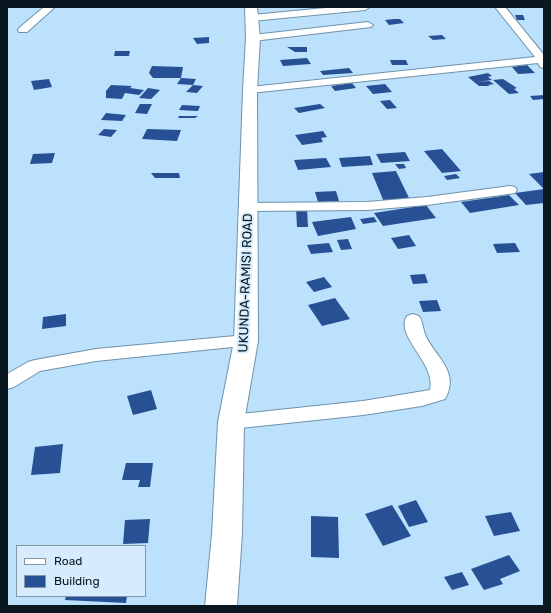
<!DOCTYPE html>
<style>
body{margin:0}
#map{position:relative;width:551px;height:613px;overflow:hidden;background:#bce1fc;font-family:Rubik,sans-serif}
canvas{display:block}
.frame{position:absolute;inset:0;border:8px solid #091720;pointer-events:none}
.legend{position:absolute;left:16px;top:545px;width:130px;height:52px;box-sizing:border-box;background:#d6ecfc;border:1px solid #8497a4;margin:0;padding:5px 7px;list-style:none;font-size:12px;color:#091720}
.legend li{display:flex;align-items:center;gap:8px;height:20px}
.legend b{width:20px;border:1px solid #8497a4}
</style>
<div id="map">
<canvas width="551" height="613"></canvas>
<div class="frame"></div>
<ul class="legend">
<li><b style="height:5px;background:#fff"></b>Road</li>
<li><b style="height:11px;background:#285095"></b>Building</li>
</ul>
</div>
<script>
const c = document.querySelector('canvas').getContext('2d');
c.lineJoin = 'round';
function fillPath(path, color) {
  c.fillStyle = color;
  c.fill(path, 'evenodd');
}
function trace(path, color, width, dash) {
  c.strokeStyle = color;
  c.lineWidth = width;
  c.lineCap = dash ? 'butt' : 'round';
  c.setLineDash(dash || []);
  c.stroke(path);
}
function label(font, color, halo, rows, align = 'center') {
  c.font = font + ' Rubik,sans-serif';
  c.lineWidth = 4;
  c.setLineDash([]);
  c.textBaseline = 'middle';
  c.strokeStyle = halo;
  c.fillStyle = color;
  for (const [text, x, y, turn = 0] of rows) {
    c.save();
    c.translate(x, y);
    c.rotate((+turn || 0) * Math.PI / 180);
    c.textAlign = isNaN(turn) ? turn : align;
    if (halo) c.strokeText(text, 0, 0);
    c.fillText(text, 0, 0);
    c.restore();
  }
}
fillPath(new Path2D(`
 M515 15H523L525 20H517Z
 M394 19H400L404 23 389 25 385 20Z
 M442 35 446 39 433 40 428 36Z
 M209 37V43L197 44 193 38Z
 M287 47H307V52H295Z
 M115 51H130L129 56H114Z
 M307 58 311 64 283 66 280 60Z
 M390 60H406L408 65H392Z
 M527 65 535 73 518 74 512 67Z
 M152 66 183 67 181 78 196 79 193 85 203 86 197 93 186 92 193 85 177 84 181 78H153L149 73Z
 M349 68 353 73 323 75 320 71Z
 M488 73 492 76 488 77 492 80 477 82 489 81 494 84 488 85 490 86H479L468 77Z
 M49 79 52 87 34 90 31 81Z
 M503 79 517 88 514 89 519 93 509 94 493 80Z
 M352 83 356 88 335 91 331 86Z
 M385 84 392 92 373 94 366 86Z
 M111 85 132 86 130 88 144 90 139 95 125 93 122 99 106 98V91Z
 M148 88 160 90 151 99 139 98Z
 M544 95V99L533 100 530 96Z
 M390 100 397 108 387 109 380 101Z
 M140 104H152L147 114 135 113Z
 M320 104 325 108 299 113 294 108Z
 M182 105 200 106 198 111 179 110Z
 M106 113 126 115 122 121 101 120Z
 M179 116H198L195 118H178Z
 M104 129 117 130 111 137 98 135Z
 M147 129 181 130 177 141 142 139Z
 M323 131 327 137 321 138 323 142 302 145 295 135Z
 M442 149 461 171 442 173 424 151Z
 M405 152 410 161 381 163 376 154Z
 M55 153 52 163 30 164 33 154Z
 M370 156 373 165 342 167 339 158Z
 M326 158 331 167 298 170 294 160Z
 M395 164H404L406 168 399 169Z
 M396 171 410 200 384 202 372 173Z
 M544 172V203L526 205 515 193 544 189 529 174Z
 M151 173H179L180 178H155Z
 M456 174 460 178 447 180 444 176Z
 M336 191 339 201 318 202 315 192Z
 M509 195 519 205 470 213 461 202Z
 M426 205 436 218 383 226 374 213Z
 M296 208H307L308 227H297Z
 M351 217 356 229 318 236 312 222Z
 M374 217 377 222 363 224 360 219Z
 M409 235 416 246 398 249 391 238Z
 M348 239 352 249 341 250 337 240Z
 M329 243 333 252 311 254 307 245Z
 M515 243 520 252 497 253 493 244Z
 M425 274 428 283 413 284 410 275Z
 M324 277 332 287 314 292 306 282Z
 M335 298 350 319 322 326 308 305Z
 M437 300 441 311 423 312 419 301Z
 M66 314V326L42 329 43 317Z
 M151 390 157 409 133 415 127 396Z
 M63 444 60 473 31 475 35 447Z
 M126 463H153L150 487H138L140 480H122Z
 M416 500 428 522 409 527 398 506Z
 M392 505 411 536 383 546 365 514Z
 M511 512 520 531 494 536 485 516Z
 M311 516 338 517 339 558 311 557Z
 M150 519 148 543 123 544 125 520Z
 M509 555 520 571 500 579 503 584 484 590 471 569Z
 M462 572 469 585 452 590 444 577Z
 M66 596H127L126 603 65 600Z`), '#285095');
const minor = new Path2D(`
 M44 7H55L27 32H19L18 30 19 28Z
 M336 7H370L365 10 252 21 247 18 252 15Z
 M495 7H505L544 55V68L540 67 538 63 250 93 246 92 244 90 246 88 250 87 535 57Z
 M368 22 373 25 371 27 253 41 248 38 253 35Z
 M510 186 515 187 517 190 515 193 427 205 367 210 248 211 243 210 241 207 243 204 248 203 367 202 427 197Z
 M413 314 419 316C423 322 423 330 426 337 437 358 460 373 445 399L422 406 363 415 231 429 224 427 221 422 224 417 231 415 363 401 430 390C437 364 394 336 407 316Z
 M246 335 252 337 255 341 252 345 96 361 40 371 14 387 7 389V374L28 362 35 360 96 349Z`);
const highway = new Path2D(`
 M245 7H257L260 38 257 90 258 341 244 422 242 534 237 606H205L212 534 218 422 234 341 243 90 246 38Z`);
trace(minor, '#7092ab', 2);
trace(highway, '#7092ab', 2);
fillPath(minor, '#fff');
fillPath(highway, '#fff');
label('13px', '#091720', '#d6ecfc', [
 ["UKUNDA-RAMISI ROAD",246,283,-88]
]);
</script>
